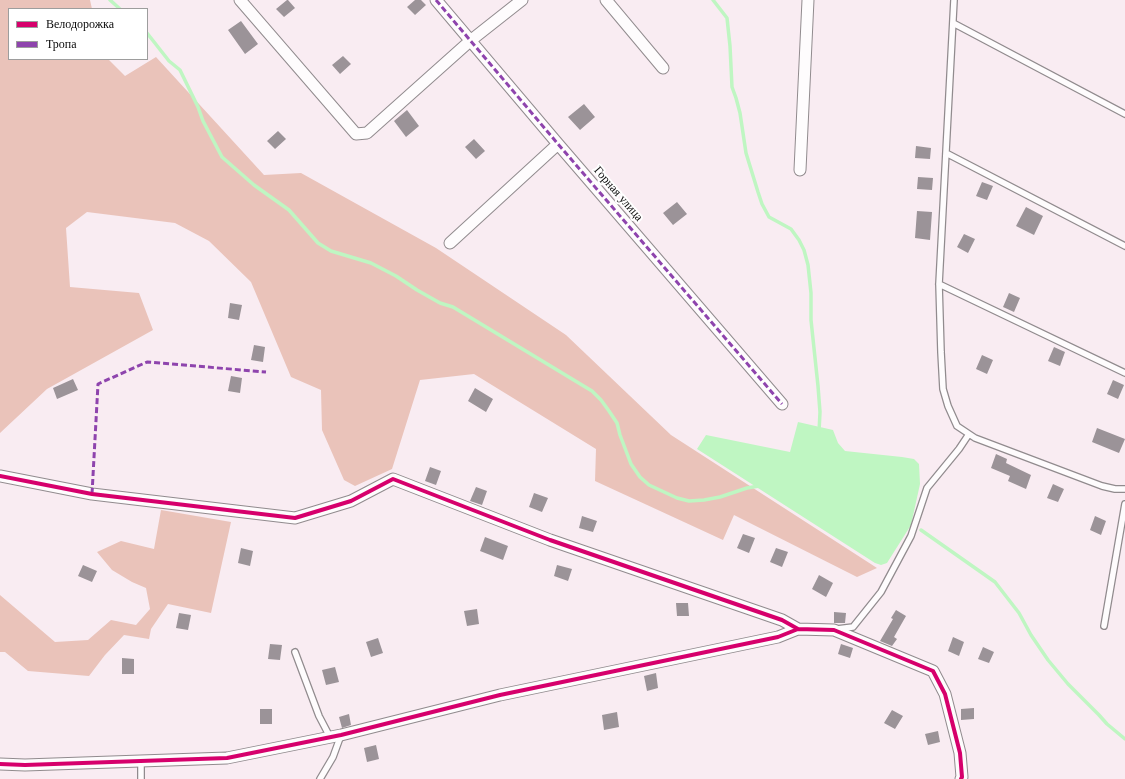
<!DOCTYPE html>
<meta charset="utf-8">
<style>
body{margin:0}
#map{position:relative;width:1125px;height:779px;overflow:hidden;background:#f9ecf2;font-family:Georgia,serif}
canvas{display:block}
.legend{position:absolute;left:8px;top:8px;width:140px;height:52px;box-sizing:border-box;background:#fff;border:1px solid #9d9d9d;margin:0;padding:5px 7px;list-style:none;font-size:12px;color:#090909}
.legend li{display:flex;align-items:center;gap:8px;height:20px}
.legend b{width:20px;border:1px solid #9d9d9d}
</style>
<div id="map">
<canvas width="1125" height="779"></canvas>
<ul class="legend">
<li><b style="height:5px;background:#d6006c"></b>Велодорожка</li>
<li><b style="height:5px;background:#8e44ad"></b>Тропа</li>
</ul>
</div>
<script>
const c = document.querySelector('canvas').getContext('2d');
c.lineJoin = 'round';
function fillPath(path, color) {
  c.fillStyle = color;
  c.fill(path, 'evenodd');
}
function trace(path, color, width, dash) {
  c.strokeStyle = color;
  c.lineWidth = width;
  c.lineCap = dash ? 'butt' : 'round';
  c.setLineDash(dash || []);
  c.stroke(path);
}
function label(font, color, halo, rows, align = 'center') {
  c.font = font + ' Georgia,serif';
  c.lineWidth = 4;
  c.setLineDash([]);
  c.textBaseline = 'middle';
  c.strokeStyle = halo;
  c.fillStyle = color;
  for (const [text, x, y, turn = 0] of rows) {
    c.save();
    c.translate(x, y);
    c.rotate((+turn || 0) * Math.PI / 180);
    c.textAlign = isNaN(turn) ? turn : align;
    if (halo) c.strokeText(text, 0, 0);
    c.fillText(text, 0, 0);
    c.restore();
  }
}
fillPath(new Path2D(`
 M0 0H90L92 9H9V59H108L125 76 156 57 264 175 301 173 436 248 566 335 671 435 877 568 857 577 734 515 723 540 595 481 596 449 474 374 420 380 392 469 355 486 344 480 322 430 321 390 291 377 251 282 209 241 175 223 87 212 66 228 70 287 139 293 153 330 47 389 0 433Z
 M161 510 231 522 211 613 168 604 151 629 149 639 124 635 105 655 89 676 28 671 5 652H0V595L55 642 88 640 111 620 136 625 150 609 146 588 132 582 112 570 97 552 121 541 154 549Z`), '#eac3ba');
fillPath(new Path2D(`
 M798 422 833 430 838 443 845 451 902 457 914 459 919 464 920 484 911 525 887 563 881 565 875 563 697 449 706 435 790 452Z`), '#bff6c2');
trace(new Path2D(`
 M110 0 120 9
 M713 0 727 18 730 46 732 87 736 98 740 113 746 153 758 192 762 204 769 217 791 229 799 240 804 250 808 265 811 293V320L818 386 820 412 819 432
 M147 33 169 61 180 70 198 107 203 121 222 157 254 185 289 210 318 243 331 251 371 263 396 276 417 290 440 303 453 307 582 385 592 391 601 400 609 411 617 423 620 435 631 464 640 477 649 485 677 498 689 501 704 500 720 497 747 488 759 486
 M921 530 995 582 1019 613 1031 635 1048 660 1068 684 1099 715 1107 724 1125 739`), '#bff6c2', 3.5);
fillPath(new Path2D(`
 M287 0H288L295 8 284 17 276 9Z
 M415 0H421L426 5 415 15 407 7Z
 M241 21 258 44 245 54 228 30Z
 M343 56 351 64 340 74 332 65Z
 M584 104 595 117 580 130 568 117Z
 M407 110 419 126 406 137 394 121Z
 M278 131 286 139 275 149 267 141Z
 M474 139 485 151 476 159 465 147Z
 M916 146 931 148 930 159 915 158Z
 M918 177 933 178 932 190 917 189Z
 M982 182 993 186 987 200 976 196Z
 M677 202 687 214 673 225 663 213Z
 M1026 207 1043 216 1034 235 1016 226Z
 M917 211 932 212 930 240 915 238Z
 M964 234 975 239 968 253 957 247Z
 M1009 293 1020 298 1014 312 1003 307Z
 M230 303 242 305 239 320 228 318Z
 M254 345 265 347 263 362 251 360Z
 M1054 347 1065 352 1060 366 1048 361Z
 M982 355 993 360 987 374 976 369Z
 M231 376 242 378 240 393 228 391Z
 M73 379 78 390 57 399 53 388Z
 M1113 380 1124 385 1118 399 1107 394Z
 M475 388 493 399 486 412 468 401Z
 M1097 428 1125 439 1119 453 1092 442Z
 M996 454 1007 459 1006 463 1031 475 1026 489 1008 481 1010 476 991 468Z
 M430 467 441 471 436 485 425 481Z
 M1053 484 1064 489 1058 502 1047 498Z
 M476 487 487 491 482 505 470 501Z
 M534 493 548 498 542 512 529 507Z
 M582 516 597 521 593 532 579 528Z
 M1095 516 1106 521 1101 535 1090 530Z
 M743 534 755 538 749 553 737 548Z
 M485 537 508 546 503 560 480 551Z
 M241 548 253 551 250 566 238 563Z
 M776 548 788 552 782 567 770 562Z
 M83 565 97 571 92 582 78 576Z
 M557 565 572 569 568 581 554 576Z
 M819 575 833 583 826 597 812 589Z
 M676 603H688L689 616H677Z
 M477 609 479 624 467 626 464 611Z
 M896 610 906 616 894 637 897 639 892 646 880 641 893 619 891 618Z
 M834 612 846 613 845 623H834Z
 M179 613 191 615 188 630 176 628Z
 M953 637 964 642 959 656 948 651Z
 M378 638 383 653 371 657 366 642Z
 M270 644 282 645 280 660 268 659Z
 M841 644 853 648 850 658 838 654Z
 M983 647 994 652 989 663 978 659Z
 M122 658 134 659V674H122Z
 M335 667 339 682 326 685 322 670Z
 M656 673 658 688 647 691 644 676Z
 M974 708V719L961 720V709Z
 M260 709H272V724H260Z
 M892 710 903 716 895 729 884 723Z
 M617 712 619 727 604 730 602 715Z
 M349 714 351 725 342 728 339 717Z
 M938 731 940 742 928 745 925 734Z
 M376 745 379 759 367 762 364 748Z`), '#9b9398');
const lane = new Path2D(`
 M954 0 939 284 941 352 943 389 948 406 957 426 975 438 1102 486 1115 489H1125
 M953 23 1125 114
 M946 153 1125 246
 M939 284 1125 373
 M1104 626 1125 504
 M837 629 853 627 881 592 911 536 927 488 959 449 969 434
 M295 652 319 716 330 737
 M141 761V779
 M320 779 333 757 341 735`);
const street = new Path2D(`
 M240 0 356 134 367 133 470 41 522 0
 M436 0 558 144 782 404
 M606 0 663 68
 M800 170 808 0
 M450 243 558 144
 M0 476 92 494 295 518 351 501 393 479 550 540 782 620 798 629 834 630 933 671 945 694 960 753 962 777 961 779
 M0 764 25 765 227 758 341 735 500 695 778 637 798 629`);
trace(lane, '#918b8e', 8);
trace(street, '#918b8e', 13);
trace(lane, '#fefcfd', 5.5);
trace(street, '#fefcfd', 11);
trace(new Path2D(`
 M436 0 558 144 782 404
 M92 494 98 384 147 362 266 372`), '#8e44ad', 3, [6, 3]);
trace(new Path2D(`
 M0 476 92 494 295 518 351 501 393 479 550 540 782 620 798 629 834 630 933 671 945 694 960 753 962 777 961 779
 M0 764 25 765 227 758 341 735 500 695 778 637 798 629`), '#d6006c', 4);
label('12px', '#090909', '#fff', [
 ["Горная улица",618,194,49]
]);
</script>
